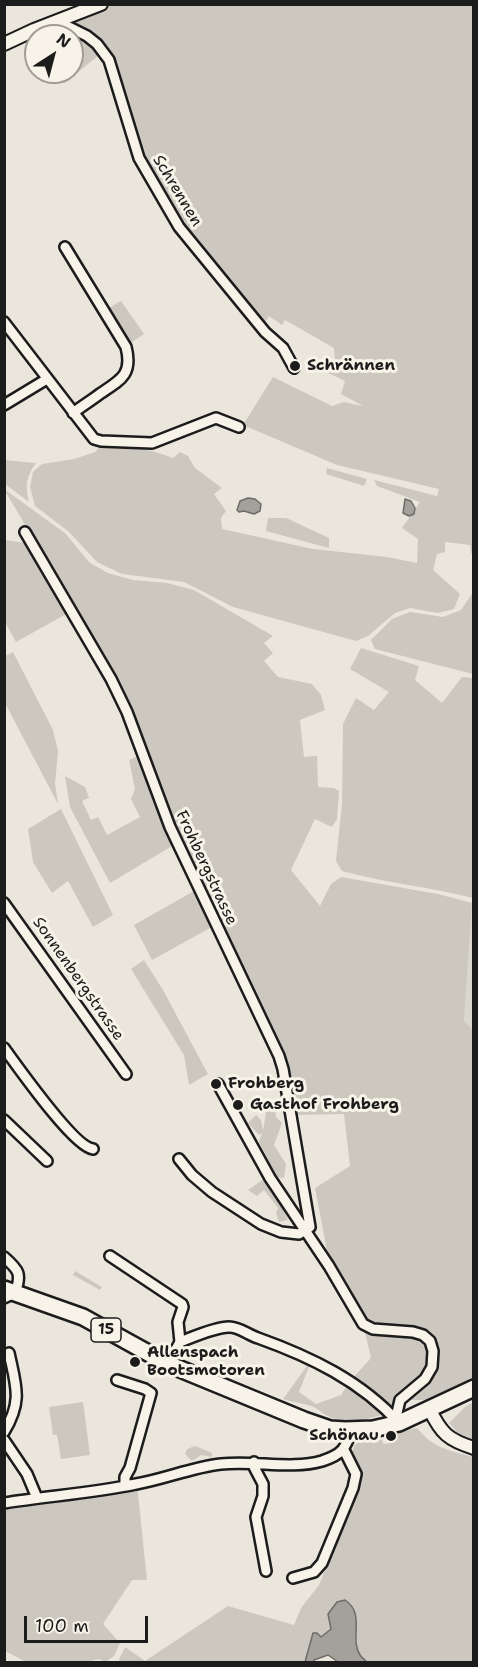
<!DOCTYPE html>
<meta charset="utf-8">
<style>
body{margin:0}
#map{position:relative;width:478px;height:1667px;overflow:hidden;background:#eae6dc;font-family:"Shantell Sans",sans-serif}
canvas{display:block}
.frame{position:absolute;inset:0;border:6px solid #1c1c1c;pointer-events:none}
.north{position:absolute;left:24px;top:24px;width:60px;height:60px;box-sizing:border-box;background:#f7f3e8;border:2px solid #9f9d96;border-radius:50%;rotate:36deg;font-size:16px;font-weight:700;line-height:24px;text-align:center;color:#1c1c1c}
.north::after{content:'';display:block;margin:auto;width:21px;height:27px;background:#1c1c1c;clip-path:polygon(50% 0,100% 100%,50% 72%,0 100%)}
.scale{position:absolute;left:24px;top:1616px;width:124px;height:27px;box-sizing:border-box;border:3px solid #1c1c1c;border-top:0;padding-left:8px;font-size:18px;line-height:21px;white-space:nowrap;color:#1c1c1c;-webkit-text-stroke:4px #f7f3e8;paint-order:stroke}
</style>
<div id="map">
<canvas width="478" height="1667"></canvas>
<div class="frame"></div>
<div class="north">N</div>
<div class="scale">100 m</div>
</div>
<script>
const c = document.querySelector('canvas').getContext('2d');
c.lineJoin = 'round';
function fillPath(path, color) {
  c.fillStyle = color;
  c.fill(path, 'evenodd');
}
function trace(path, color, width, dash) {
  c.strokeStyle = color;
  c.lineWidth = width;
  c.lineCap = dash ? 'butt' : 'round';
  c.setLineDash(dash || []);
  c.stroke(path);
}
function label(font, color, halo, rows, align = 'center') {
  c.font = font + ' "Shantell Sans",sans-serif';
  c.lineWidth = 6;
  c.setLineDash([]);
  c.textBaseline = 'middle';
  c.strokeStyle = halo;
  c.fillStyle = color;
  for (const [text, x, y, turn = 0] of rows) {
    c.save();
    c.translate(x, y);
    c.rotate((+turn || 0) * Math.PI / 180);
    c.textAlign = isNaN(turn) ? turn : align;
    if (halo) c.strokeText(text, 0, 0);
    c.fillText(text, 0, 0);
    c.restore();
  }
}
fillPath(new Path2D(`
 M472 900 474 901 473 1031 464 1022Z`), '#dad7ce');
fillPath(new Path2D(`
 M113 5H473V553H471L470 545 445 542V552L437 554 433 570 460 594 454 609 438 613 410 608 395 613 368 636 356 641 233 607 184 582 122 574 97 562 69 532 35 506 30 487 33 472 42 464 74 459 95 452 102 445C127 445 150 449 173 458L180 452 188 456 195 468 222 488 214 494 226 511 221 518 222 529 313 549 387 557 417 563 418 539 402 528 420 502 377 486 374 480 437 496 439 489 337 465 243 425 273 377 332 406 344 402 363 406 341 394 345 381 326 372 335 359 334 348 285 320 282 325 269 316 262 327 180 226 141 158 104 51 65 83 52 82 47 72H72V36H36L34 30 69 23Z
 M121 301 144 334 129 344 107 309Z
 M4 460 36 463C26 476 25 487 29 502L5 484Z
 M327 468 367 479 364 486 326 474Z
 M4 489 65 533 90 563 108 573 133 580 167 583 194 590 273 636 264 643 273 653 264 661 278 677 312 684 321 695 325 710 300 720 304 757 317 756 318 787 334 788 339 791 337 819 332 827 315 819 291 870 320 906 331 884 341 877 438 894 472 903 464 1021 474 1031 473 1388 430 1410 425 1400H400L393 1412C375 1417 350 1425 332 1418 324 1415 319 1409 311 1406 302 1403 292 1402 283 1399L312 1359 299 1392 316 1404 341 1395 350 1381 371 1358 363 1324 328 1256 315 1188 350 1166 344 1114 296 1115 283 1057 158 786 128 700Z
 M268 518H286L329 538V548L266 531Z
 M4 540 26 543 68 613 16 642 5 622Z
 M473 592V674L375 649 371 640 392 619 410 612 443 617 461 610Z
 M361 648 419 666 415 680 442 703 462 677 473 678V898C430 887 386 883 342 871L336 861 342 804 343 724 356 698 374 710 389 692 350 669Z
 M13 652 53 730 58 751 55 784 58 804 5 703V656Z
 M136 757 172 846 110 883 70 807 65 776 85 787 89 798 82 801 91 820 98 817 107 835 140 817 131 799 135 789 129 760Z
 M61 809 113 915 93 927 68 881 52 893 33 862 28 829Z
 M194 891 212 927 152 960 134 925Z
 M144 960 163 990 208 1074 189 1085 184 1055 131 969Z
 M267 1106 275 1110 276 1117 282 1123 274 1145 286 1164 284 1178 277 1177 259 1142 262 1133 259 1135 248 1123 256 1115 261 1120 263 1131Z
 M267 1177 288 1220 279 1222 276 1213 278 1208 264 1190 257 1196 248 1190Z
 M75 1271 102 1287 100 1290 73 1275Z
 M83 1402 90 1455 61 1459 57 1435H53L49 1407Z
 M473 1402V1439L458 1433 449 1423 465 1407Z
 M417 1428C434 1449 449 1450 473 1457V1662H367C365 1660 362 1658 360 1655 349 1638 366 1614 345 1600L331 1629 320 1637 313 1633 305 1662H118L125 1647 145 1661 228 1606 294 1625 301 1608 319 1585 359 1487 356 1474H361L351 1456 354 1446 358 1442 382 1440 383 1444 390 1443V1438L407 1430Z
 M195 1446 212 1453V1457L201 1455 194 1460H191L185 1454 187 1449Z
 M137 1484 147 1580H132L103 1624 120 1643 114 1656 106 1662 98 1659 88 1662H26L5 1651V1503Z`), '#ccc8c0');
const water = new Path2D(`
 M248 498 255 499 261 504 260 511 254 514 244 511 239 512 237 510 240 501Z
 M405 499 411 501 415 508 414 514 409 516 403 513Z
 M345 1600C366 1614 349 1638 360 1655 362 1658 365 1660 367 1662H338L328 1655 314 1660V1662H305L313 1633H317L321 1637 331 1629 328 1614 337 1602Z`);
fillPath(water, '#a3a19a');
trace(water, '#6d6c68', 1.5);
const minor = new Path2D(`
 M62 19 65 25 87 36 97 44 109 60 139 158 179 227 265 332 283 348 294 368
 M65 247 126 347C133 374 121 380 101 393 92 400 82 406 73 413
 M4 322 94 439 101 441 152 443 216 418 239 427
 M4 405 47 379
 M25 532 111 679 127 712 170 827 279 1056 283 1069 310 1227 299 1234 281 1232 261 1224 212 1192 192 1175 179 1159
 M4 903 126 1074
 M4 1048C18 1067 74 1147 93 1149
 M218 1084 270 1178 329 1266 363 1324 373 1329 413 1332 423 1335 430 1341 433 1351 432 1367 425 1379 400 1400 397 1413 399 1423
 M4 1120 47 1161
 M110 1256 182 1304 183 1307 178 1322 180 1342 168 1364
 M4 1257C19 1270 22 1274 15 1293L4 1298
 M180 1342C193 1337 215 1327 229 1327 240 1327 248 1335 258 1338 311 1357 361 1381 399 1423
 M117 1380 145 1389 151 1393 130 1468 125 1477V1486
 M4 1432C23 1401 16 1386 9 1353
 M4 1440 27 1474 37 1498
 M254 1462V1467L263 1484V1496L256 1517 266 1571
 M4 1503C48 1496 93 1493 136 1484 165 1479 193 1467 221 1464 254 1460 291 1470 322 1461 343 1454 345 1449 352 1430
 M293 1578 314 1572 322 1563 353 1488 356 1474 344 1450`);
const tertiary = new Path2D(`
 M4 44 34 30 101 4
 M430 1410C441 1433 448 1440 474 1448`);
const primary = new Path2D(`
 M4 1289 83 1317 168 1364 304 1420 330 1429 345 1430 373 1429 399 1423 474 1388`);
trace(minor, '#1c1c1c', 14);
trace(tertiary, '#1c1c1c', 16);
trace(primary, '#1c1c1c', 20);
trace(minor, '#f7f3e8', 9);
trace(tertiary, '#f7f3e8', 12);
trace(primary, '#f7f3e8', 15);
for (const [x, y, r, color] of [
 [295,366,6,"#1c1c1c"],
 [216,1084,6,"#1c1c1c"],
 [238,1105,6,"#1c1c1c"],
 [135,1362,6,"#1c1c1c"],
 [391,1436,6,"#1c1c1c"]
]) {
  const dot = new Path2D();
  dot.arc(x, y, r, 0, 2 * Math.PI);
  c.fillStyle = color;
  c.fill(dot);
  trace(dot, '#f7f3e8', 2);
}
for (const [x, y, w] of [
 [106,1330,30]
]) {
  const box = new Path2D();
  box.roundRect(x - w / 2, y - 12, w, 24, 4.5);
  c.fillStyle = '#f7f3e8';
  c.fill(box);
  trace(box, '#1c1c1c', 1.5);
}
label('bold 15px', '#1c1c1c', null, [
 ["15",106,1330]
]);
label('16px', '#1c1c1c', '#f7f3e8', [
 ["Schrennen",177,191,59],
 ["Frohbergstrasse",206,868,65],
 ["Sonnenbergstrasse",78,979,55]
]);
label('bold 16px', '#1c1c1c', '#f7f3e8', [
 ["Schrännen",307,366],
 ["Frohberg",228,1084],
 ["Gasthof Frohberg",250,1105],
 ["Allenspach",147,1353],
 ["Bootsmotoren",147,1371],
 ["Schönau",379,1436,"right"]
], 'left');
</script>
